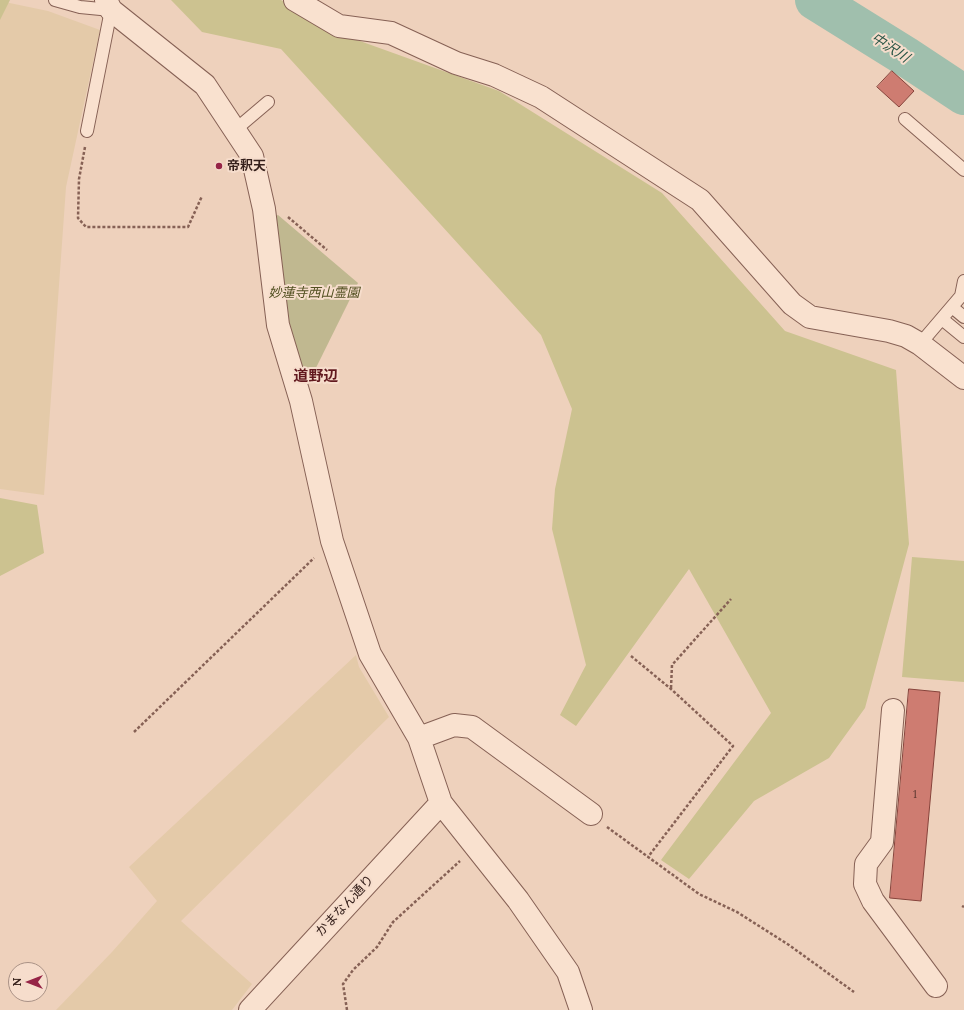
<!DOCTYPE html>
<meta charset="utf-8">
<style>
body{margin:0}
#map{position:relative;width:964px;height:1010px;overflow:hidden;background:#eed1bc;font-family:Lora,serif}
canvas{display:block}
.north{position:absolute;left:8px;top:962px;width:40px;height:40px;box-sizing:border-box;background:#f6ddcc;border:1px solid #a99185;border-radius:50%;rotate:270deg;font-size:11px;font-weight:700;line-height:16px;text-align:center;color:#35201b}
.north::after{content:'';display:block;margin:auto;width:14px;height:18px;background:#962446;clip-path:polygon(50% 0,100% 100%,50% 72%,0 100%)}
</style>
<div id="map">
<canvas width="964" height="1010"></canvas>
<div class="north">N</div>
</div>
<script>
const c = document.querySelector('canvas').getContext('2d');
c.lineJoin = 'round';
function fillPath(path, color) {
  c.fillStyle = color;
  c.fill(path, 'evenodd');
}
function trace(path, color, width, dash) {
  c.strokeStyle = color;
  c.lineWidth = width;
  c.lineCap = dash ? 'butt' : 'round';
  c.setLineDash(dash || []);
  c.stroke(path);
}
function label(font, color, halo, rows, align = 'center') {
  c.font = font + ' Lora,"Noto Sans JP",serif';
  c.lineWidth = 4;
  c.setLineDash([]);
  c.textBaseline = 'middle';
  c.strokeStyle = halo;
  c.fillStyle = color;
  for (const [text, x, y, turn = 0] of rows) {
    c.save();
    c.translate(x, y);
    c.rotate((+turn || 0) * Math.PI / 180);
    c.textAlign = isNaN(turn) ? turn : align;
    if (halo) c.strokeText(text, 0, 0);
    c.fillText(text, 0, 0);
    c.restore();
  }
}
fillPath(new Path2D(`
 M0 1 48 11 100 30 66 187 44 495 0 489Z
 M356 655 359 667 389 717 181 921 252 984 232 1010H56L112 952 157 901 129 867Z`), '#e4caa9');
fillPath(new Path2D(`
 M0 0H10L0 20Z
 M171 0H281L346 36 499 91 662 193 785 331 896 370 909 544 865 708 829 758 754 801 689 879 661 860 771 713 689 569 576 726 560 715 586 665 552 529 555 489 572 409 541 335 281 49 202 32Z
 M0 498 37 505 44 553 0 576Z
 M912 557 964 561V682L902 677Z`), '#ccc290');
fillPath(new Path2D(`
 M278 215 358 283 306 388 283 321 269 219Z`), '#c0b890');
trace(new Path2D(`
 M815 0 905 56 964 95`), '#a0bfad', 40);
const building = new Path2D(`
 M892 71 914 91 899 107 877 87Z
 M909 689 940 692 921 901 890 898Z`);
fillPath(building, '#ce7c71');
trace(building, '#86433b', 1);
const service = new Path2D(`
 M55 0 80 7 111 10 87 131
 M905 119 964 170
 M235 130 268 102
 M952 307 964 317
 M942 319 964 337
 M920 344 961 296 964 281`);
const minor = new Path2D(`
 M106 0 111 10 205 85 252 156 264 209 278 325 301 401 332 541 370 654 419 738 441 803 518 900 568 972 581 1010
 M295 0 339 26 391 33 456 63 494 75 541 97 700 200 792 304 810 317 889 331 906 336 920 344 964 378
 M893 710 882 842 866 864 865 884 873 901 936 986
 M419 738 454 725 472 727 591 814
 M250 1010 441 803`);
trace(service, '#866155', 14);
trace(minor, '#866155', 24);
trace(new Path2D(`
 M85 147 79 179 78 218 86 227H188L202 196
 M288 217 327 250
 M631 656 671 689 733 746 648 857
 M671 688 672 665 731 599
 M134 732 314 558
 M607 827 699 894 737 912 789 945 854 992
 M962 906 964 907
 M347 1010 343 984 353 970 377 947 393 922 460 861`), '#866155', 2.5, [3, 2]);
trace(service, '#f9e1cf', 12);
trace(minor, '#f9e1cf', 22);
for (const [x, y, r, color] of [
 [219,166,4,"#962446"]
]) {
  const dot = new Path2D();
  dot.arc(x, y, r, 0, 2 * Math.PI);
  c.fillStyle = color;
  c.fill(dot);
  trace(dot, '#f6ddcc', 1.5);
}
label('11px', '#5b3730', null, [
 ["1",915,795]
]);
label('bold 13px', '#35201b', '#f6ddcc', [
 ["帝釈天",227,166]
], 'left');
label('italic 13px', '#525021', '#f6ddcc', [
 ["妙蓮寺西山霊園",314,293]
]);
label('13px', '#35201b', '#f6ddcc', [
 ["かまなん通り",345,906,-47]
]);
label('italic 14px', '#295546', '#f6ddcc', [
 ["中沢川",890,48,33]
]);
label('bold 15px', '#62191f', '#f6ddcc', [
 ["道野辺",316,377]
]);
</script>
